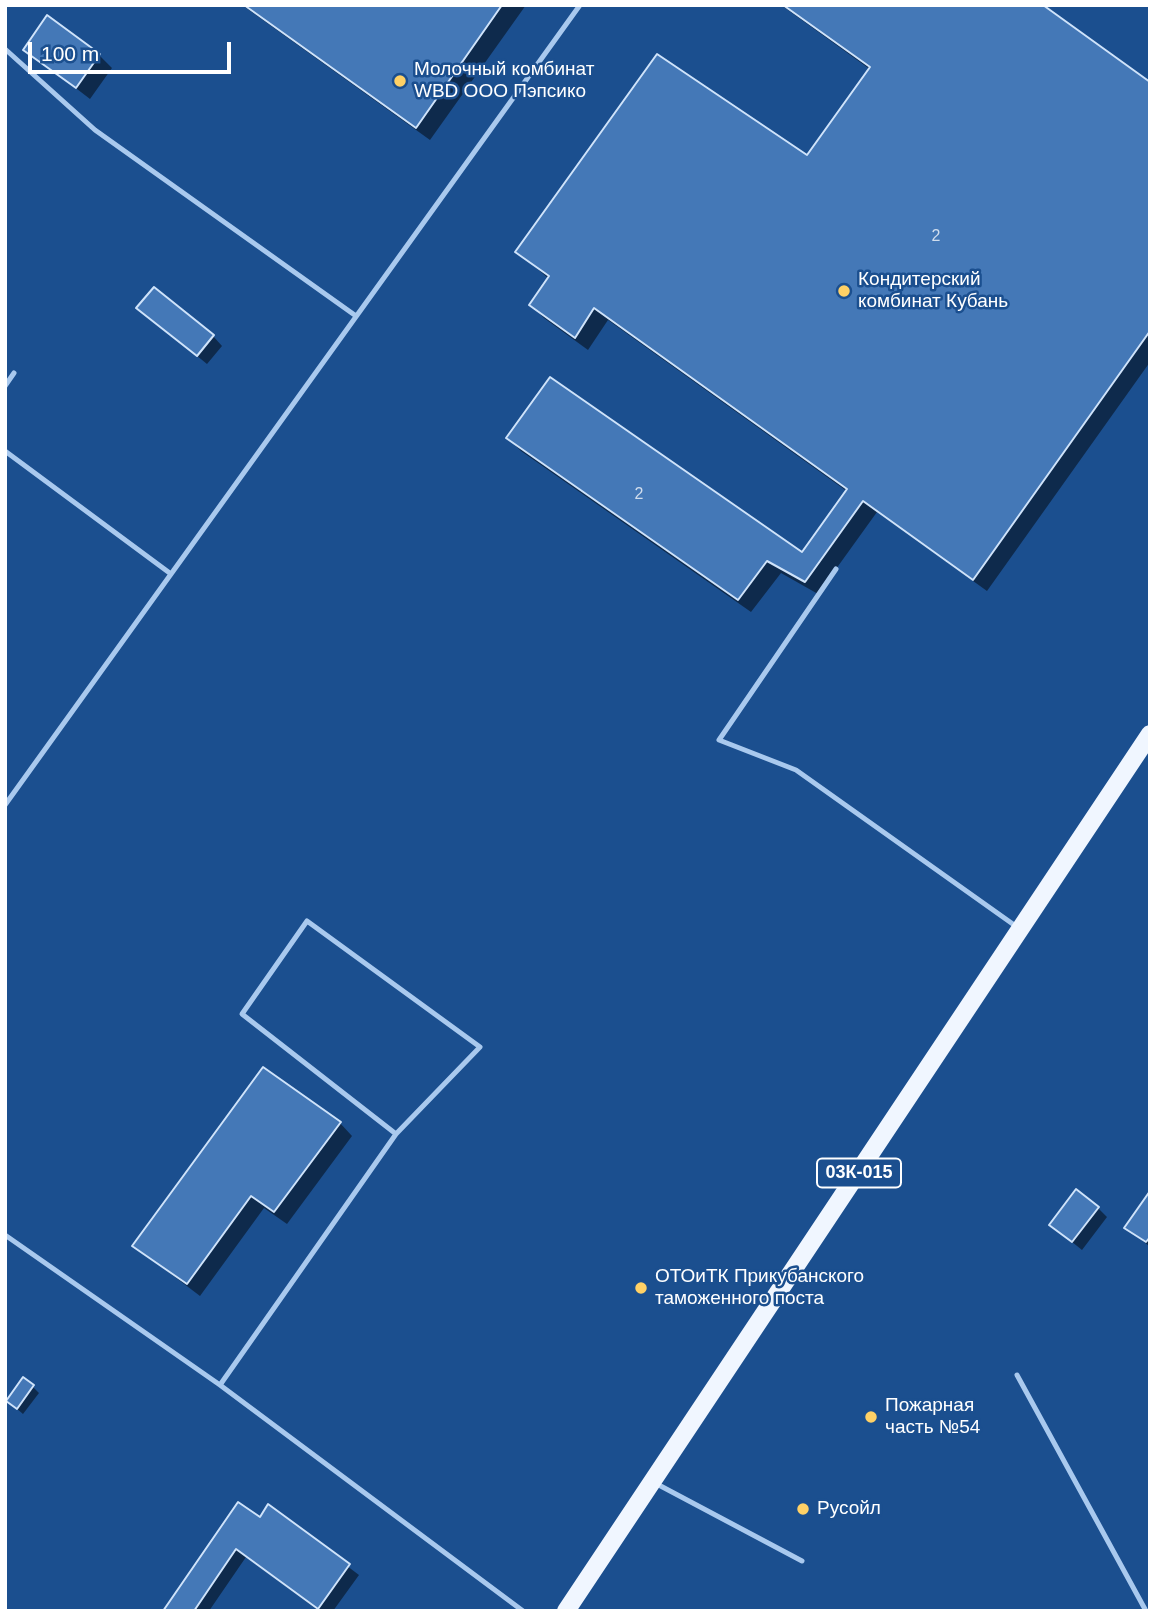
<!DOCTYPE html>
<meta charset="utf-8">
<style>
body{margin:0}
#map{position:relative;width:1155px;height:1616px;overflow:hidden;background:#1b4f8f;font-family:Arial,sans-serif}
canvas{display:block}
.frame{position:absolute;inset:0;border:7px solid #fff;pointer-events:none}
.scale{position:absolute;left:28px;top:42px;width:203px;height:32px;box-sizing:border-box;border:4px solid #fff;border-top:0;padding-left:9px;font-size:21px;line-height:24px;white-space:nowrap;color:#fff;-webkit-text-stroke:5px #1b4f8f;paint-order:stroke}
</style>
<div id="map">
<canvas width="1155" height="1616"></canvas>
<div class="frame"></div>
<div class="scale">100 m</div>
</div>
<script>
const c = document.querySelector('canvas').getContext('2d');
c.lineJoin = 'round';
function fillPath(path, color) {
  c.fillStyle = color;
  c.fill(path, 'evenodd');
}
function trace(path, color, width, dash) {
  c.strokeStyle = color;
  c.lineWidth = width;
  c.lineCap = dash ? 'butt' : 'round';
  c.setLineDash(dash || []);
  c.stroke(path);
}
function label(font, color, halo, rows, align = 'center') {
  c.font = font + ' Arial,sans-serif';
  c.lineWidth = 5;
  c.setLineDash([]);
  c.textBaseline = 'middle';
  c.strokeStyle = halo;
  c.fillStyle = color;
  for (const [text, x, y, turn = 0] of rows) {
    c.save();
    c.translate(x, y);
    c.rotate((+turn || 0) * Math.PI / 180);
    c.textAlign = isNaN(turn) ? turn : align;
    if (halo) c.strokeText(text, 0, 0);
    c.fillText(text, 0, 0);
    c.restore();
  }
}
fillPath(new Path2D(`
 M242 5H526L430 140Z
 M781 5H1040L1150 84V362L987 591 877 512 818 594 781 573 751 612 521 451 508 438 802 555 848 492 608 320 588 350 544 318 531 305 549 279 518 252 808 158 871 70Z
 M25 49 99 55 112 68 90 99Z
 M138 308 213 336 222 346 207 364Z
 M340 1123 352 1136 287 1224 264 1208 200 1296 134 1246Z
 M1150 1194V1247L1127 1227Z
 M1098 1208 1107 1217 1082 1250 1051 1225Z
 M33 1387 39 1393 23 1414 8 1401Z
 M269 1507 359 1575 333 1611H319L246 1557 209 1611H165Z`), '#0007');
const building = new Path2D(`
 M244 5H502L416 128Z
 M783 5H1043L1150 82V331L973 580 863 501 805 582 767 561 738 600 506 438 550 377 802 552 847 489 594 308 575 338 529 305 549 276 515 252 657 54 807 155 870 67Z
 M47 15 100 54 76 88 23 50Z
 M154 287 214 335 197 356 136 308Z
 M263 1067 341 1122 274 1212 251 1196 187 1284 132 1246Z
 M1076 1189 1099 1207 1072 1242 1049 1225Z
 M1150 1191V1237L1146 1242 1124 1228Z
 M23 1377 34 1385 17 1409 6 1401Z
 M238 1502 260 1517 268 1504 350 1564 318 1609 236 1549 194 1611H163Z`);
fillPath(building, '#4478b7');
trace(building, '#cfe3fa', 2);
trace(new Path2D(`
 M5 49 95 130 356 316
 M5 386 14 373
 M5 451 171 574
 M836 569 719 740 796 770 1017 927
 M5 805 580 5
 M5 1235 220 1385 523 1611
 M1017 1375 1146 1611
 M220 1385 396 1134 242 1014 307 921 480 1047 396 1134
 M655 1483 802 1561`), '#a9c9ee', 5);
trace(new Path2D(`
 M566 1611 1150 734`), '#f0f6ff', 18);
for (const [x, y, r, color] of [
 [400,81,7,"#ffd166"],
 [844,291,7,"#ffd166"],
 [641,1288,7,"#ffd166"],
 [871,1417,7,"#ffd166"],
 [803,1509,7,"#ffd166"]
]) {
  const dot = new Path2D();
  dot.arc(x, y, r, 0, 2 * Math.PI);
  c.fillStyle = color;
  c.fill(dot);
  trace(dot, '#1b4f8f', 2.5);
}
label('16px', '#d0dded', null, [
 ["2",936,237],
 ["2",639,495]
]);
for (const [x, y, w] of [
 [859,1173,84]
]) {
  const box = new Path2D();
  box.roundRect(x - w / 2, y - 14.5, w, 29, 5);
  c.fillStyle = '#1b4f8f';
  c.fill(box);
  trace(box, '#fff', 2);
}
label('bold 18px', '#fff', null, [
 ["03К-015",859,1173]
]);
label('19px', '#fff', '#1b4f8f', [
 ["Молочный комбинат",414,70],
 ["WBD ООО Пэпсико",414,92],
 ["Кондитерский",858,280],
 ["комбинат Кубань",858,302],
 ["ОТОиТК Прикубанского",655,1277],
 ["таможенного поста",655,1299],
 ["Пожарная",885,1406],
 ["часть №54",885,1428],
 ["Русойл",817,1509]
], 'left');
</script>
